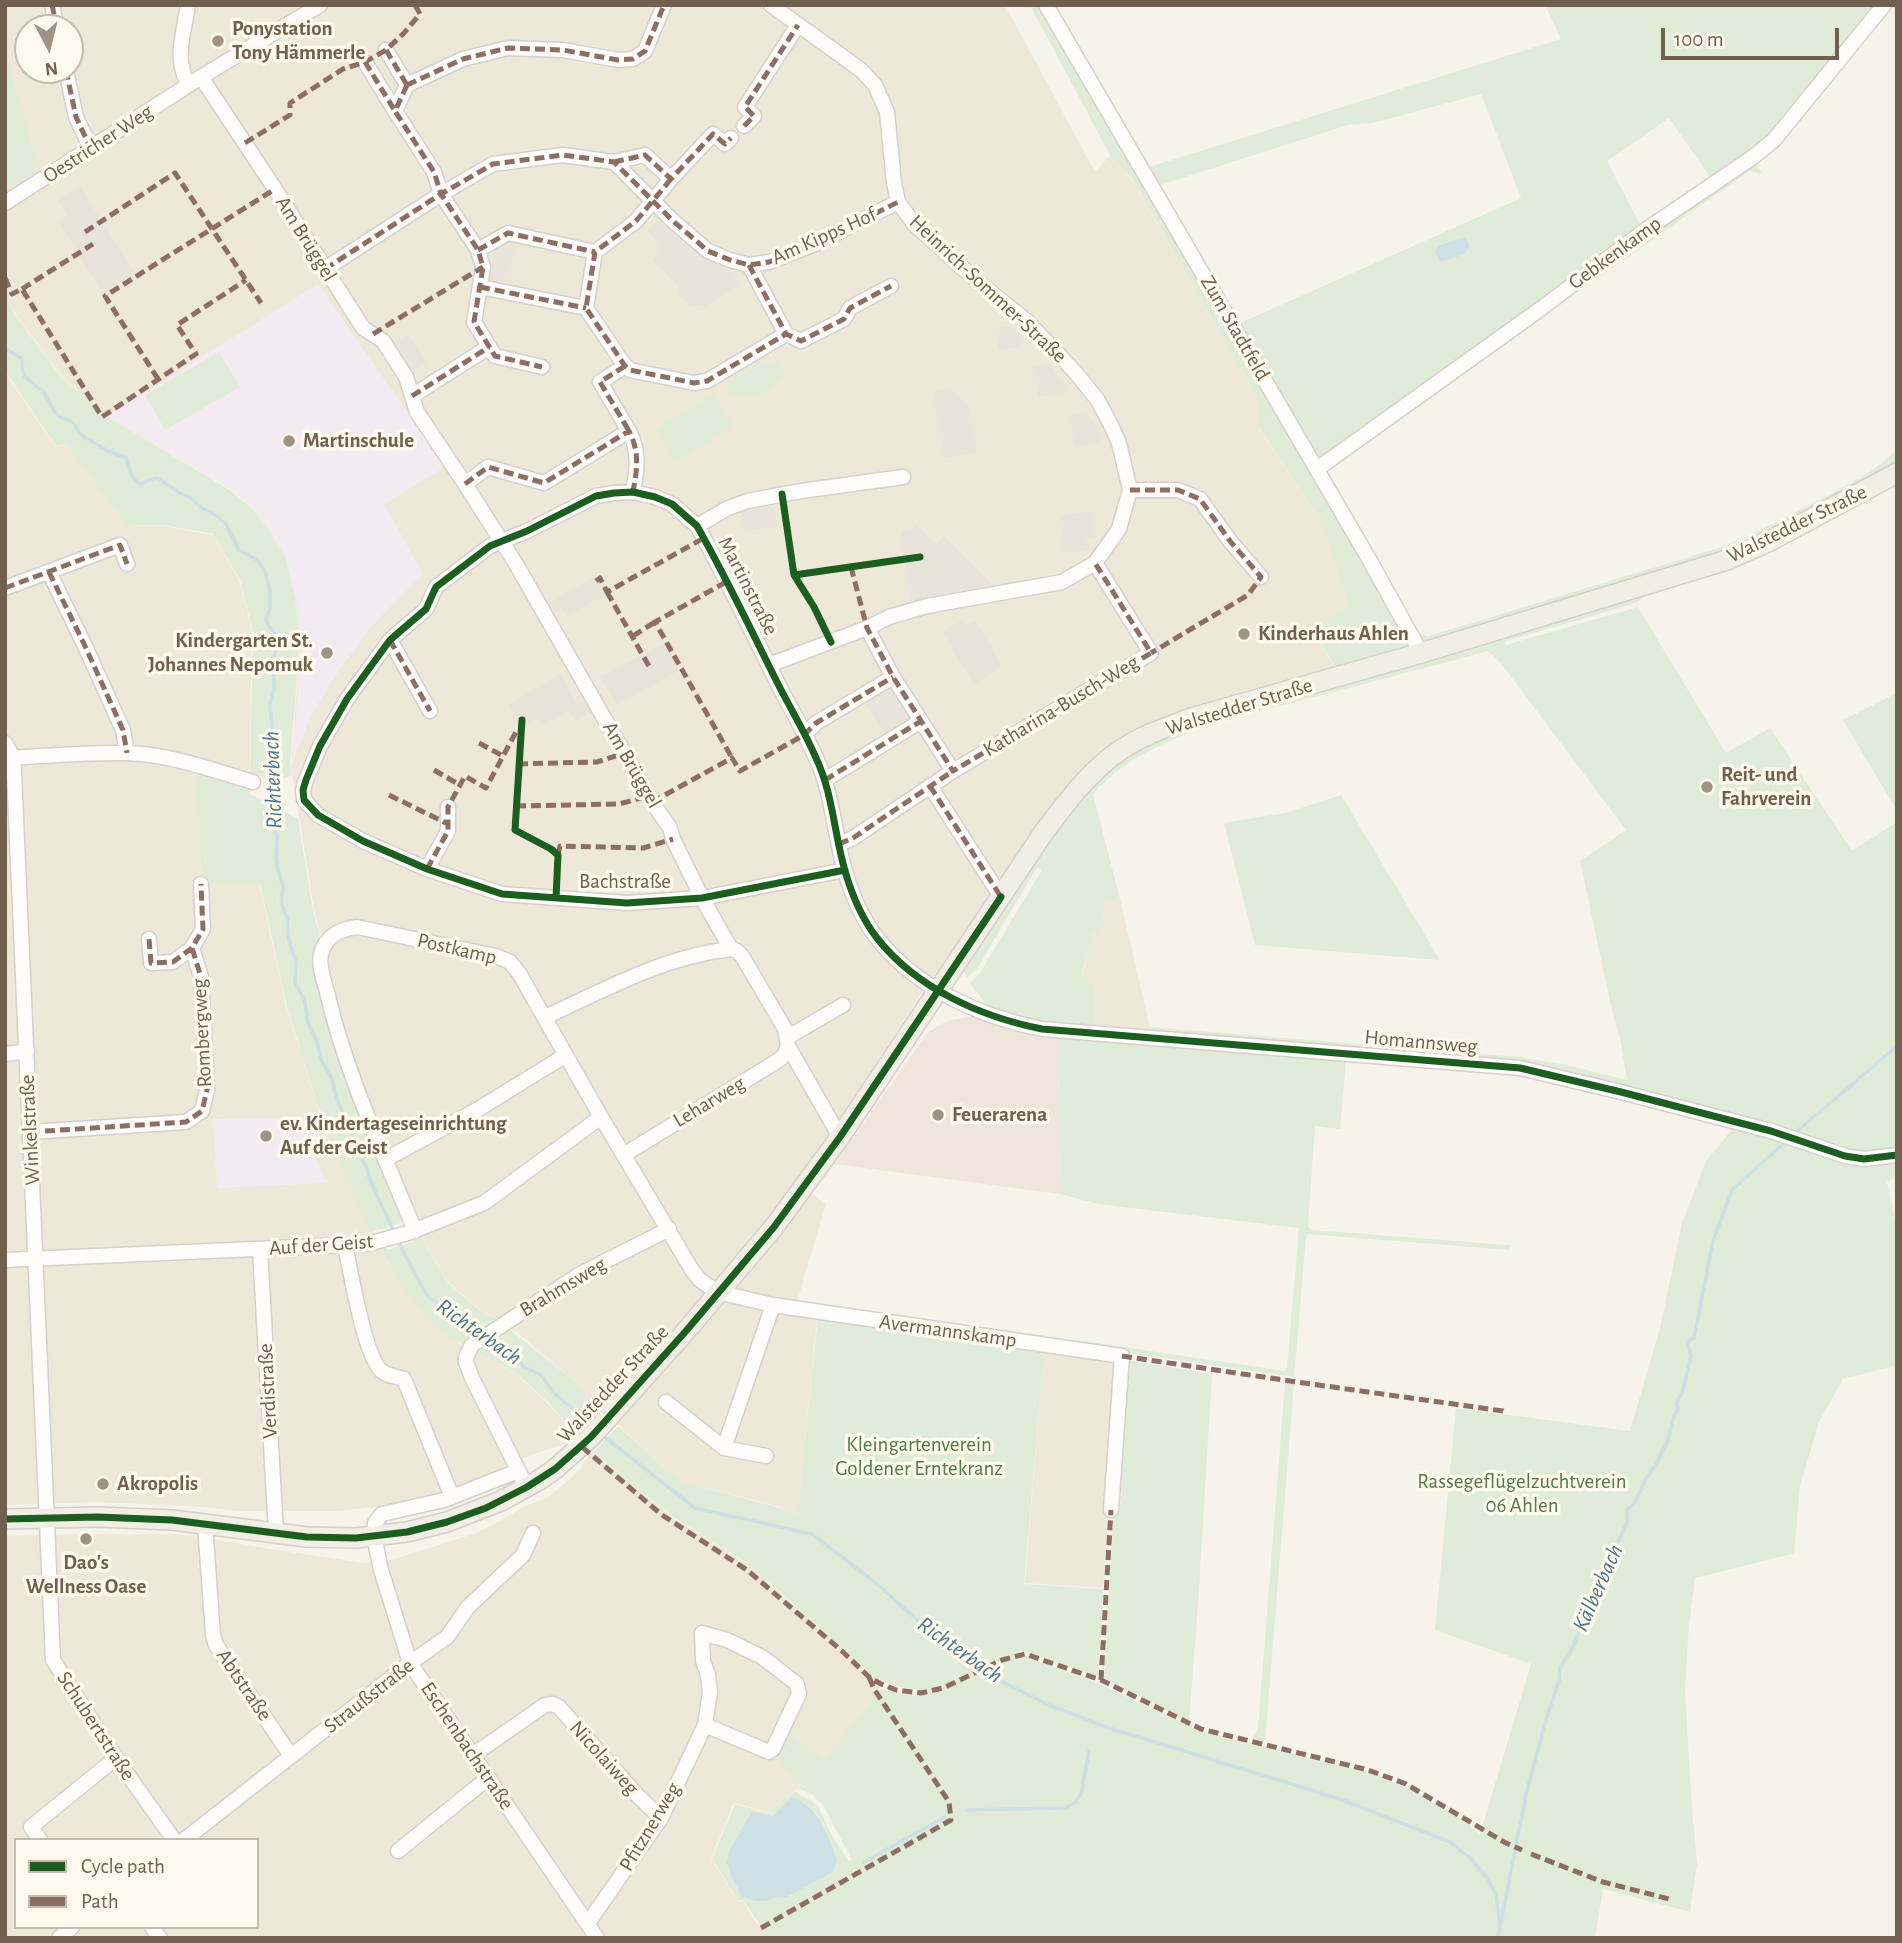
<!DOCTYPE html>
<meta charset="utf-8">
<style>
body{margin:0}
#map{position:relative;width:1902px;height:1943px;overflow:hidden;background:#f6f3eb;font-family:"Alegreya Sans",sans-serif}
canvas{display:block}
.frame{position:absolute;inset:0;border:7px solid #71604e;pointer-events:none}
.legend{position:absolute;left:14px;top:1838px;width:245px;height:91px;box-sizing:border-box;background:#fdf9ed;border:2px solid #c5bcad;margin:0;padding:9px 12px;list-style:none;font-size:21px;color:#71604e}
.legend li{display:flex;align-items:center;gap:14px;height:35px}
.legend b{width:35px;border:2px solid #c5bcad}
.north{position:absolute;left:14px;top:14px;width:70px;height:70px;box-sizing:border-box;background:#fdf9ed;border:2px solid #c5bcad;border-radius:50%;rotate:173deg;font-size:19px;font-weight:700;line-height:28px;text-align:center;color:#71604e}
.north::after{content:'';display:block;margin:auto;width:24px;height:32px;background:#a09385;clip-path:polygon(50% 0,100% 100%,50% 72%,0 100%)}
.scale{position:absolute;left:1661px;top:28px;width:178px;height:32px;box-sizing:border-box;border:4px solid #71604e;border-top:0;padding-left:9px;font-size:21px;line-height:24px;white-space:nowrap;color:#71604e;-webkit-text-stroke:5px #fdf9ed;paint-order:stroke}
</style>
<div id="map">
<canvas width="1902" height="1943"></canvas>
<div class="frame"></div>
<ul class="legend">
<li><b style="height:9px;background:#1b5e20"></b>Cycle path</li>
<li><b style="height:9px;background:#8d6e63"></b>Path</li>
</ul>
<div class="north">N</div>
<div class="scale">100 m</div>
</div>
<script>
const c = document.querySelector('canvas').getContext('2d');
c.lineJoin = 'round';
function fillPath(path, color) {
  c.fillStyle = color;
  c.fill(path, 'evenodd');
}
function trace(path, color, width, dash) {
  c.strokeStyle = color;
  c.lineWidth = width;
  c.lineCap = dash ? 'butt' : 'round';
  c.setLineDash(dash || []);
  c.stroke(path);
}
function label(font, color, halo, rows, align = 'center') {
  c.font = font + ' "Alegreya Sans",sans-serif';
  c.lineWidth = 7;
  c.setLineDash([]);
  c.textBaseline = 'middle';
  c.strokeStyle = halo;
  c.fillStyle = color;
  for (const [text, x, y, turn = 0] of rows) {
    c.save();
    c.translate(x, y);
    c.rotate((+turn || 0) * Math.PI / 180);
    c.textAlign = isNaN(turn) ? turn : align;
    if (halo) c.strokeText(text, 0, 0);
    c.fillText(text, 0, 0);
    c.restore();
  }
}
fillPath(new Path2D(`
 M5 5H1005L1095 172 1110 155 1132 180 1257 398 1258 427 1322 522 1348 606 1312 629 1337 671 1153 727 1028 846 927 985 837 1122 794 1181 826 1204 796 1305 818 1308 797 1518 780 1507 680 1481 598 1407 574 1381 520 1335 478 1308 448 1282 421 1236 412 1240 366 1126 314 961 321 937 314 909 291 767 301 637 295 599 285 557 256 511 231 489 105 415 62 377 16 315 5 294ZM28 28H70V70H28Z
 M5 373 56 447 66 444 126 525 164 526 213 535 239 580 252 632 249 786 198 772 196 781 201 870 204 871 205 883 259 882 286 1006 328 1139 387 1262 425 1315 446 1336 516 1374 547 1403 577 1435 569 1442 521 1459 469 1483 437 1494 377 1507 336 1511H241L190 1506 95 1502 5 1505Z
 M1120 899 1149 1023 1152 1036 1096 1031 1094 985 1085 982 1082 978 1093 931 1100 933 1105 903Z
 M1044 1348 1119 1358 1103 1588 1025 1583Z
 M593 1452 670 1516 747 1564 872 1674 884 1682 866 1708 825 1759 798 1788 767 1812 734 1803 711 1859 738 1901H743L755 1921 769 1938H5V1535L174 1534 202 1537 276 1550 364 1563 391 1560 477 1533 530 1504 547 1498 579 1471 586 1459ZM16 1840H257V1927H16Z`), '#eee8d9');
fillPath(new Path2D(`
 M976 1016 1058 1035 1060 1194 835 1164 928 1032 947 1021Z`), '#f0e5da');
fillPath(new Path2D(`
 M80 187 135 273 103 293 58 221 67 215 58 200Z
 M659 220 704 258 733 273 732 277 738 287 706 306 690 305 676 292 679 286 653 261 660 253 654 238 647 231Z
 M506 239 516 241 506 286 488 282 494 245Z
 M1012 326 1020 333 1021 347 999 350 995 328Z
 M408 334 426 362 412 371 394 343Z
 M1053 364 1054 373 1065 384 1066 394 1038 397 1034 367Z
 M951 389 970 408 977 453 943 458 933 391Z
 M1086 413 1100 430 1102 443 1075 447 1070 415Z
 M774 506 777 527 743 531 741 512Z
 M1092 511 1096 537 1086 539 1090 550 1064 553 1059 516Z
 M915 524 936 544 944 536 995 587 910 601 901 531 911 530Z
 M594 577 605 595 567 616 562 607 555 611 549 602Z
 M963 620 967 626 975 621 1002 665 994 670 995 672 974 684 942 632Z
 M663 644 678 671 617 705 601 677Z
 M560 674 577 704 584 700 592 713 576 722 568 710 542 726 537 718 522 727 509 704Z
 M891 687 910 718 885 733 865 702Z`), '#e8e4dc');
fillPath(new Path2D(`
 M318 284 445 467 384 504 423 574 372 626 340 669 310 717 292 766 302 637 296 600 286 556 257 511 230 488 108 416Z
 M310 1117 325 1153 314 1154 326 1183 217 1188 213 1119Z`), '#f4ebf2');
fillPath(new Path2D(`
 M1030 5H1042L1409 639 1406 649 1338 671 1312 629 1348 606 1322 522 1258 426 1257 398 1132 179 1110 155Z
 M1545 5H1880L1771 139 1712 180 1669 118 1607 161 1642 228 1328 457 1320 458 1315 456 1238 324 1521 198 1481 94 1372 123 1348 125 1157 186 1146 168 1561 39Z
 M5 51 38 171 5 191Z
 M1753 160 1763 174 1750 171 1444 386 1670 218Z
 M5 294 15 315 61 377 106 416 230 490 256 512 285 557 295 599 300 637 290 766 292 775 278 780 250 774 253 632 240 580 213 534 163 525H126L66 444 56 446 5 371Z
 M219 352 240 387 165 430 145 395Z
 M777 359 784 371 783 377C758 397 758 401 726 392L729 383 761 362H773Z
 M713 394 733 427 676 462 656 429Z
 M1897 449V467L1724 555 1427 642 1419 638 1416 633 1429 636 1722 547C1757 532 1791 515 1825 497 1851 483 1877 471 1897 449Z
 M1652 591 1637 602 1629 605 1506 641V645L1638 607 1726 753 1770 728 1852 851 1897 822V1150L1864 1153 1845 1151 1523 1064 1152 1036 1150 1027 1519 1057 1566 1065 1627 1080 1621 1043 1611 1006 1580 861 1626 830 1501 663 1488 651 1296 702 1247 713 1249 709Z
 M1897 693V811L1843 720Z
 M1238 713 1239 715C1186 733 1131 751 1093 794L1120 899 1105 903 1100 934 1093 932 1082 974 1085 982 1094 984 1096 1031 1028 1022 988 1007 970 983 982 970 1042 870 1037 867 977 969 967 977 963 969 1037 854 1043 855 1045 852 1043 849 1088 788 1130 752 1162 736Z
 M199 772 249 786 250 794 298 819 313 910 320 937 313 959 320 996 365 1126 404 1222 371 1232 328 1138 287 1007 260 883H205L204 872 201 870 196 781Z
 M1341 795 1440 960 1255 945 1224 823 1285 813Z
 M1058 1035 1346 1059 1340 1129 1315 1126 1308 1227 1313 1230 1509 1245V1250L1308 1234 1306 1238 1294 1377 1075 1345 1076 1340 1285 1371 1287 1368 1299 1228 1098 1204 1060 1194Z
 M1736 1125 1777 1138 1897 1159V1177L1887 1182 1897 1231V1365L1843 1379 1819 1422 1800 1486 1794 1553 1695 1578 1689 1624 1685 1690 1692 1809 1697 1863 1690 1912 1603 1889 1595 1938H769L743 1900H738L712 1859 735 1804 767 1813 794 1791 812 1801 819 1808 831 1834 849 1861 852 1860 823 1805 811 1794 798 1788 804 1781 797 1785 778 1759 789 1734 823 1760 821 1763 881 1689 896 1693 921 1695 920 1690C901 1688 888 1685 872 1674L747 1563 670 1515 594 1452 618 1426 680 1481 780 1508 797 1517 818 1316 1044 1348 1024 1584 1103 1589 1099 1676 1020 1650 1019 1657 1024 1656 1100 1684 1200 1731 1368 1772 1405 1787 1453 1813 1480 1834 1531 1664 1435 1630 1456 1408 1630 1431 1660 1328 1682 1223 1706 1161ZM816 1813 837 1859 786 1897H742L729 1871Z
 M421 1237 448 1283 477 1308 497 1320 462 1344C458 1342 452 1340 448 1337 425 1322 393 1274 381 1249L387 1248 388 1250 412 1242Z
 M508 1328 574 1381 600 1410 577 1435 548 1402 517 1374 474 1351Z
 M1126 1360 1212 1374 1198 1605 1189 1722 1104 1678 1114 1510H1120L1121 1491 1118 1469Z
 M1285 1383 1294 1384 1265 1742 1253 1738 1258 1729Z`), '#e0ecd7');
fillPath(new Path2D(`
 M1464 237C1481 251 1452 260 1440 261L1435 251 1439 246Z
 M792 1797C820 1808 826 1833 837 1859L833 1872 786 1897 773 1898 767 1901H756L742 1897 729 1871 727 1862 730 1849 752 1812 773 1816Z`), '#cedfe5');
trace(new Path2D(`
 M5 348 22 359 23 372 25 377 44 392 54 411 60 417 71 421 75 425 78 432 86 438 108 451 126 458C132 471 127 474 140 484L155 478 160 479 178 492 191 498 200 507 217 516 226 524 239 550 257 560 265 571 270 592V608L266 619 267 623 278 638 274 658V688L270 705 274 750 271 770 270 812 277 836 276 856 277 866 283 887 281 902 287 918 289 940 296 962 295 983 304 999 308 1023 317 1042 322 1062 332 1079 337 1100 351 1132 355 1149 366 1166 370 1180 395 1234
 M1795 1133 1897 1046
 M398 1241 424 1291 430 1298 445 1307 453 1319 463 1327 479 1336
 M485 1340 500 1349 514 1353 524 1367 541 1375 554 1393 592 1425
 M602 1435 695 1508 812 1534 872 1580 947 1646 999 1680 1049 1705 1106 1727 1340 1799 1450 1842 1470 1858 1488 1879 1496 1895 1500 1926 1498 1938
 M966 1810 1065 1808 1076 1802 1081 1794 1089 1751
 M864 1862 945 1817
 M1501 1922 1526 1795 1544 1726 1559 1681 1560 1668 1574 1645 1584 1618 1591 1609V1601L1594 1599V1590L1600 1584 1627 1522V1510L1634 1504 1646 1479 1656 1464 1668 1440 1674 1415 1678 1410 1677 1402 1683 1391 1691 1356 1687 1342 1694 1338 1713 1241 1732 1190 1786 1141`), '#cedfe5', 3.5);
const minor = new Path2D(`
 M52 5 57 28
 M188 5C184 33 173 60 189 85
 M1046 5 1369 559 1421 653
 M386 50 407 85
 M365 62 395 111
 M66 70 76 117 91 149
 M201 77 275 189 363 328 383 341 406 377 417 412 465 484 516 564 652 802 670 828 673 839 702 898 731 949 737 951 742 956 785 1029 788 1046 840 1137
 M407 85 395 111 434 172 441 194 478 250 483 267 474 322 495 356 542 367
 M407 85 463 59 508 48 563 50 618 60 633 59 645 51 664 5
 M744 126 754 116 745 107 798 25
 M614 162 645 155 671 179 713 134 725 144 731 138
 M671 179 636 221 595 252 586 308 625 366 630 370 694 383 707 381 786 334
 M5 203 201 77 320 5
 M478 250 508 233 595 252
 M749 265 786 334 801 341 844 319 850 308 891 286
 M325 269 441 194 493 164 563 155 614 162 673 221 708 251 730 260 749 265 769 262 815 244 898 202
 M480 287 586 308
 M625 366 600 382 629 431
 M412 396 489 347
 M1317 469 1539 310 1644 231 1753 157 1774 140 1884 5
 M465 484 488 467 544 483 629 431C640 452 637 470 633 492
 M1130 490H1178L1200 499 1230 541 1261 577
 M697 526 728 508 748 501 801 491 903 477
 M49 572 85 646 123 730 127 753
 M5 588 120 545 127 564
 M867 628 893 677 953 771 1151 653 1095 563
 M390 640 430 711
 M769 665 867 628 889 617 927 606 1062 582 1095 563 1119 529 1130 490 1119 443 1110 423 1097 399 1075 372 1028 322 976 280 915 225 898 202 894 183 887 112 875 85 861 70 771 5
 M804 735 816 723 893 677
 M5 743 13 757 14 772 53 1660 116 1758 174 1840
 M7 758C46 756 87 752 126 753 169 754 213 770 253 782
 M825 780 921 721
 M930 786 1001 897
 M839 844 853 838 953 771
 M427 869 448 831V807
 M845 870 702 898 627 903 502 894 427 869 363 841 318 815 304 800 303 790 306 780 320 746 347 699 390 640 426 609 436 587 490 546 527 531 596 496 614 493 633 492 655 497 672 504 697 526C726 577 751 630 777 682 790 708 805 732 816 758 833 794 834 833 845 871 852 895 862 919 877 938 916 988 981 1017 1042 1029L1520 1068 1621 1092 1771 1131 1845 1156 1864 1159 1897 1155
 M149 939 151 963 173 962 192 948 203 929 201 884
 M545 1017C604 990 665 956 731 949
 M788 1037 843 1005
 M5 1054 27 1051
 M30 1132 186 1122 202 1111 207 1090 201 977 192 948
 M625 1154 779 1060 785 1054 788 1046
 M386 1159 477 1110 566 1055
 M415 1231C384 1154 347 1077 328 996 325 983 318 967 321 954 325 936 341 929 357 927L496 956 510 962 519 973 601 1117 692 1270 700 1280 717 1292 773 1305 1122 1356 1111 1510
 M345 1245C350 1268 365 1361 383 1372 388 1376 398 1377 404 1379L452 1497
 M260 1249 276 1533
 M5 1260 345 1245 371 1243 408 1233 484 1203 601 1117
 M666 1402 724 1448 773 1305
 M724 1448 766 1456
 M518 1471 444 1500 382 1514 375 1523 374 1536 381 1570 410 1663 597 1938
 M522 1478 472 1378 466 1362V1357L472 1345 580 1274 669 1229
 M205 1524 213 1635 216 1645 291 1756
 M473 1755 545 1705 553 1704 559 1707 636 1794 661 1818
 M40 1840 31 1827 116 1758
 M184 1840 410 1663 447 1637 468 1607 523 1555 533 1533
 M398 1851 488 1778
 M588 1923 661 1818 705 1725 710 1692 708 1675 703 1661 702 1633 727 1640 762 1657 797 1684 799 1694 773 1749 769 1752 705 1725
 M152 1927 160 1938
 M59 1938 72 1927`);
const major = new Path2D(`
 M5 1519 98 1517 172 1520 307 1537 356 1538 407 1532 447 1522 501 1501 541 1479 555 1469 591 1437 686 1331 774 1227 840 1137 1044 832C1067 802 1089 771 1122 749 1143 735 1167 727 1191 718L1421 653 1727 560 1768 542 1897 473`);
trace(minor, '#d5d0c9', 17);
trace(major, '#d4cfc7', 22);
trace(minor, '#fefdfc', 14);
trace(major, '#f1eee6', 19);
trace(new Path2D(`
 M52 5 57 28
 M386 50 407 85
 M365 62 395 111
 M66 70 76 117 91 149
 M407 85 395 111 434 172 441 194 478 250 483 267 474 322 495 356 542 367
 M407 85 463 59 508 48 563 50 618 60 633 59 645 51 664 5
 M744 126 754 116 745 107 798 25
 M245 143 290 115V103L343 69 365 62 386 50 404 33 420 14 415 5
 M614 162 645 155 671 179 713 134 725 144 731 138
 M671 179 636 221 595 252 586 308 625 366 630 370 694 383 707 381 786 334
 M85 232 175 173 261 303
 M478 250 508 233 595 252
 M749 265 786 334 801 341 844 319 850 308 891 286
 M325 269 441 194 493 164 563 155 614 162 673 221 708 251 730 260 749 265 769 262 815 244 898 202
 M5 278 12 294 22 289 102 417 196 354 177 325 246 280
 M480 287 586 308
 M22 289 93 244
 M373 334 483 267
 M625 366 600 382 629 431
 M158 379 105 296 275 189
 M412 396 489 347
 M465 484 488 467 544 483 629 431C640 452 637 470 633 492
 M1130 490H1178L1200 499 1230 541 1261 577 1248 595 1151 653
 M851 567 867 628 893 677 953 771 1151 653 1095 563
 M49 572 85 646 123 730 127 753
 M596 581 600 578 607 592 704 538
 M726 582 655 622 732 758
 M5 588 120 545 127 564
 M607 592 650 668
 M633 636 655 622
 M390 640 430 711
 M479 743 503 756
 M518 764 597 762 625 753
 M434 770 460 785
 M825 780 921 721
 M930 786 1001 897
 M389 795 448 824
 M652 802 732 758 740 771 804 735 816 723 893 677
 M516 806 619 804 648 796
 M839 844 853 838 953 771
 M558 855 560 846 643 848 673 839
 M427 869 448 831V807L465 776 486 788 517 730
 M149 939 151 963 173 962 192 948 203 929 201 884
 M30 1132 186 1122 202 1111 207 1090 201 977 192 948
 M1122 1356 1290 1381 1503 1411 1506 1413
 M582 1447 662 1515 747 1570 842 1651 869 1677 881 1684 896 1690 921 1693 943 1688 1002 1660 1025 1654 1101 1680 1201 1729 1368 1770 1406 1784 1504 1842 1522 1850
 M1101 1680 1111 1510
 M1531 1854 1603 1882 1673 1900
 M761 1928 951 1820 949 1802 874 1689 869 1677`), '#8d6e63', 5, [10, 5]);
trace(new Path2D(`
 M782 494 794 575 814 607 831 642
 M794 575 920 557
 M522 720 515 830 551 849 558 855 556 898
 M845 870 702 898 627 903 502 894 427 869 363 841 318 815 304 800 303 790 306 780 320 746 347 699 390 640 426 609 436 587 490 546 527 531 596 496 614 493 633 492 655 497 672 504 697 526C726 577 751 630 777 682 790 708 805 732 816 758 833 794 834 833 845 871 852 895 862 919 877 938 916 988 981 1017 1042 1029L1520 1068 1621 1092 1771 1131 1845 1156 1864 1159 1897 1155
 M5 1519 98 1517 172 1520 307 1537 356 1538 407 1532 447 1522 486 1508 527 1487 555 1469 591 1437 686 1331 774 1227 840 1137 1001 897`), '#1b5e20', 7);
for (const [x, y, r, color] of [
 [218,41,7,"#a09385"],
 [289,441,7,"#a09385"],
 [1244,634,7,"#a09385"],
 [327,653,7,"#a09385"],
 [1707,787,7,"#a09385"],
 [938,1115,7,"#a09385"],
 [266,1136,7,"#a09385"],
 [103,1484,7,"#a09385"],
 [86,1539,7,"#a09385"]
]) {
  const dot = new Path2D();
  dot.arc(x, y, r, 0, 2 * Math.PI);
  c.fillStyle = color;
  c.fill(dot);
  trace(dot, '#fdf9ed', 2.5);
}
label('bold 21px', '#71604e', '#fdf9ed', [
 ["Ponystation",232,29],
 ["Tony Hämmerle",232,53],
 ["Martinschule",303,441],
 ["Kinderhaus Ahlen",1258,634],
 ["Kindergarten St.",313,641,"right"],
 ["Johannes Nepomuk",313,665,"right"],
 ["Reit- und",1721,775],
 ["Fahrverein",1721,799],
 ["Feuerarena",952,1115],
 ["ev. Kindertageseinrichtung",280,1124],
 ["Auf der Geist",280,1148],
 ["Akropolis",117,1484],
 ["Dao's",86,1563,"center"],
 ["Wellness Oase",86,1587,"center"]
], 'left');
label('21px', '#71604e', '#fdf9ed', [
 ["Oestricher Weg",98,144,-33],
 ["Am Kipps Hof",824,236,-24],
 ["Am Brüggel",306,239,58],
 ["Gebkenkamp",1615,253,-36],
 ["Heinrich-Sommer-Straße",988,289,43],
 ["Zum Stadtfeld",1235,328,60],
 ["Walstedder Straße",1797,524,-26],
 ["Martinstraße",748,586,63],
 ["Katharina-Busch-Weg",1061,706,-31],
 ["Walstedder Straße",1239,707,-17],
 ["Am Brüggel",632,765,60],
 ["Bachstraße",625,882],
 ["Postkamp",457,949,13],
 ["Rombergweg",202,1033,-93],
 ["Homannsweg",1421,1042,5],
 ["Leharweg",709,1102,-31],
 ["Winkelstraße",30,1130,-93],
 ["Auf der Geist",321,1245,-4],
 ["Brahmsweg",563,1287,-31],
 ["Avermannskamp",948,1331,8],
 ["Walstedder Straße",613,1384,-47],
 ["Verdistraße",268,1391,-93],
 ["Abtstraße",244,1685,56],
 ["Straußstraße",369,1696,-38],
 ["Schubertstraße",96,1726,57],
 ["Eschenbachstraße",467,1746,56],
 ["Nicolaiweg",604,1758,48],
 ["Pfitznerweg",650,1827,-59]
]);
label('21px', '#517b4a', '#fdf9ed', [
 ["Kleingartenverein",919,1445],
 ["Goldener Erntekranz",919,1469],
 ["Rassegeflügelzuchtverein",1522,1482],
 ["06 Ahlen",1522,1506]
]);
label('italic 23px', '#4d7689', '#fdf9ed', [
 ["Richterbach",273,780,-92],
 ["Richterbach",479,1332,35],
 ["Kälberbach",1598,1588,-66],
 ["Richterbach",960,1650,35]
]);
</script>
